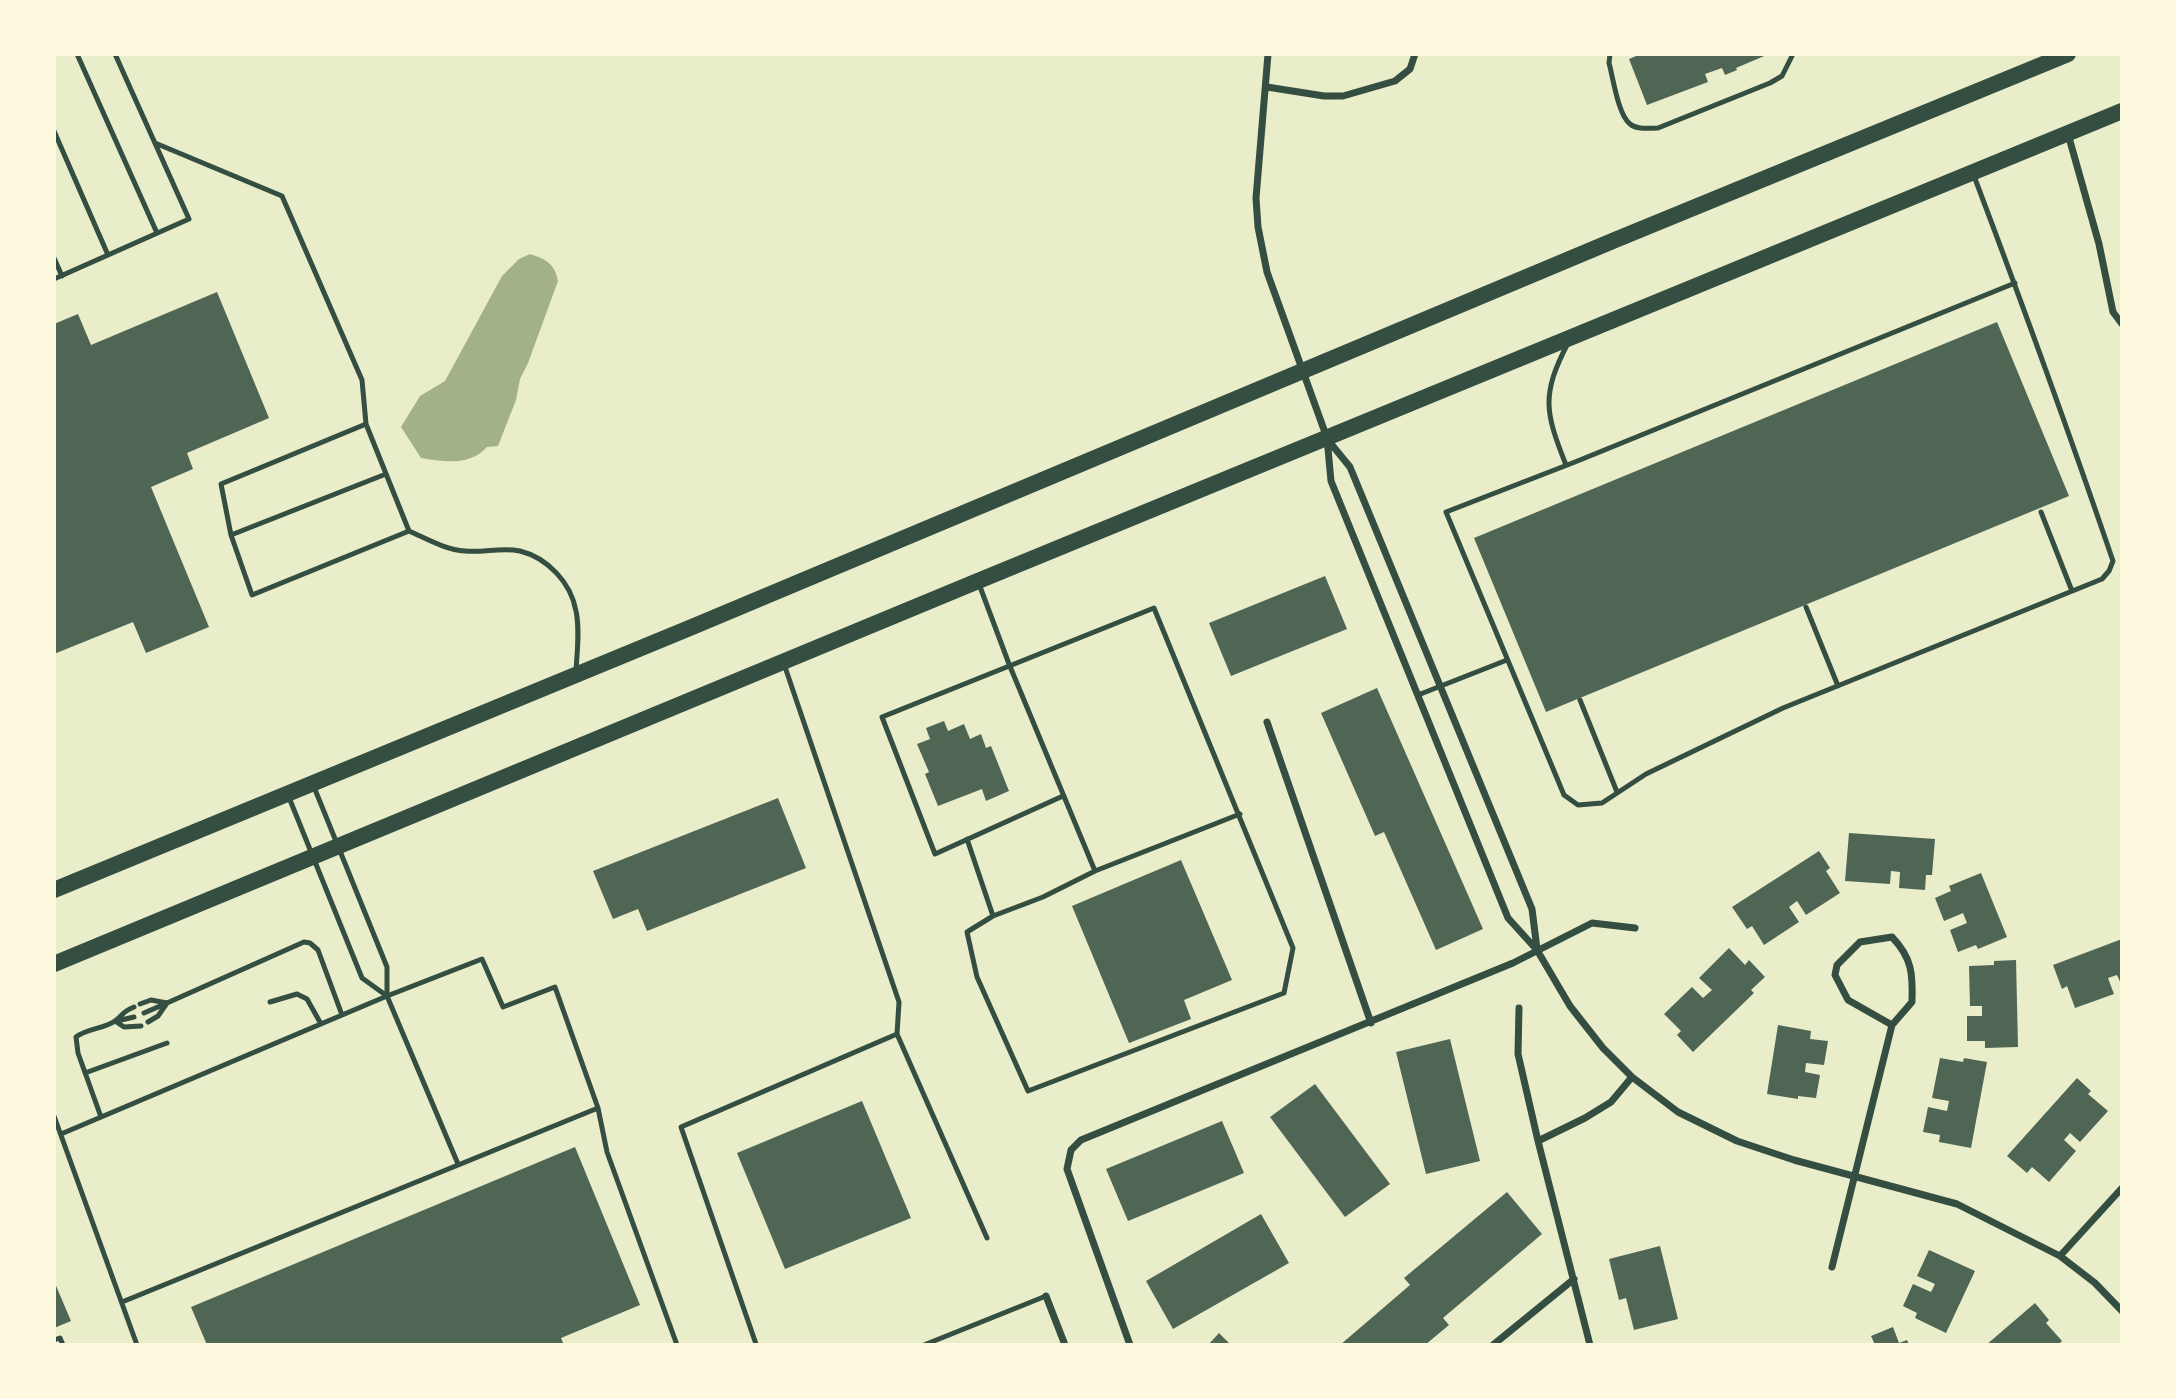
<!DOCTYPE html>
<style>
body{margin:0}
#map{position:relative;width:2176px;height:1399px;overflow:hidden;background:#e9edc9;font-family:"IBM Plex Sans",sans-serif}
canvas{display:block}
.frame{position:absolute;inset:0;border:56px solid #fefae0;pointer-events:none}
</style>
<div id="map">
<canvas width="2176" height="1399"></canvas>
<div class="frame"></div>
</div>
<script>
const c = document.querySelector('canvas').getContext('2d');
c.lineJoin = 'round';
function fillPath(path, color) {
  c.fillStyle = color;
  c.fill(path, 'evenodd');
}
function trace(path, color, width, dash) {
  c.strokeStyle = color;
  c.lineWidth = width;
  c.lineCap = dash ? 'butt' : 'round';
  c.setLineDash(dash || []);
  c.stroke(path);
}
fillPath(new Path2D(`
 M530 254C546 259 555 264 558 281L528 363 520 379 516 400 498 446 487 447C470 466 444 462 421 458L401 427 420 396 445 381 502 276 519 259Z`), '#a3b18a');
fillPath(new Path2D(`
 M1641 54H1769L1736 68 1737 70 1725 75 1722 68 1705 74 1708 82 1647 105 1629 59Z
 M217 292 269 418 187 453 193 469 151 487 209 627 146 653 133 622 54 654V324L78 314 91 345Z
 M1997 322 2069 496 1546 712 1474 538Z
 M1325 576 1347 629 1231 676 1209 623Z
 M1377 688 1483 929 1436 950 1384 832 1375 836 1321 713Z
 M944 721 948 731 964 724 970 739 981 734 986 748 991 746 1009 791 986 801 982 789 938 806 925 774 929 772 917 744 930 739 926 728Z
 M778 798 806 868 647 931 638 909 613 919 593 871Z
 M1849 833 1935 839 1932 875H1926L1925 890 1899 888 1900 872 1891 871 1890 884 1845 881Z
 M1819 851 1830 868 1826 871 1840 893 1806 915 1797 901 1789 907 1799 922 1764 945 1752 926 1747 929 1732 907Z
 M1181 860 1232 980 1184 1000 1191 1019 1129 1043 1072 906Z
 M1981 873 2007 937 1978 949 1976 945 1958 952 1950 930 1967 923 1963 913 1944 921 1935 898 1951 891 1949 886Z
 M2122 939V986L2117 975 2108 978 2114 994 2075 1008 2067 986 2062 989 2053 965Z
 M1729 948 1745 965 1749 960 1765 977 1751 990 1754 993 1693 1052 1677 1035 1681 1031 1664 1014 1692 987 1703 998 1712 990 1699 978Z
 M2016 960 2018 1047 1985 1048V1041H1967V1016H1982V1006H1970L1969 966 1994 965V961Z
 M1778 1025 1811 1031 1810 1039 1828 1041 1824 1065 1806 1063 1805 1072 1820 1075 1816 1098 1798 1096V1099L1767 1094Z
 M1450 1039 1480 1161 1426 1174 1396 1052Z
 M1940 1058 1963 1062 1964 1058 1987 1062 1971 1148 1939 1142 1940 1135 1923 1132 1928 1107 1947 1111 1949 1101 1932 1098Z
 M2077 1078 2091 1091 2088 1094 2108 1111 2080 1142 2070 1133 2064 1140 2076 1151 2049 1182 2032 1167 2027 1173 2007 1156Z
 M1315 1084 1390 1184 1345 1217 1270 1117Z
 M862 1101 911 1218 785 1269 737 1153Z
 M1222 1121 1244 1173 1128 1221 1106 1169Z
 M575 1147 640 1305 561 1338 564 1345H207L191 1307Z
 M1507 1192 1542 1234 1443 1318 1449 1325 1425 1345H1340L1410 1285 1404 1278Z
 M1261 1214 1289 1263 1173 1329 1146 1281Z
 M1660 1246 1678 1319 1634 1330 1626 1298 1619 1300 1609 1259Z
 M1929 1250 1975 1271 1946 1333 1915 1318 1917 1313 1903 1306 1913 1284 1931 1292 1935 1284 1917 1276Z
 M54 1281 71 1321 54 1328Z
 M2035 1303 2049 1320 2046 1323 2062 1341 2058 1345H1986Z
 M1893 1327 1899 1343 1907 1340 1909 1345H1875L1871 1336Z
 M1219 1333 1231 1345H1208Z`), '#4f6655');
trace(new Path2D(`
 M77 54 157 233
 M1610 54 1609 63C1613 77 1618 115 1630 124 1637 130 1649 128 1658 128L1770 83 1782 76 1793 54
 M54 131 108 255
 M155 143 282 196 362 380 366 424 409 531C427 539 446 550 465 551 484 553 501 547 520 551 548 558 571 583 576 611 580 630 577 652 576 671
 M1974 176C2022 303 2069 432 2113 561L2109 571 2102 579 1783 708 1646 774 1602 803 1578 805 1564 795 1446 512 1575 462 2015 283
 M54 258 62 276
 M54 279 189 219 115 54
 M1566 465C1545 412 1541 395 1568 343
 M386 474 231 535 252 595 409 531
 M2041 512 2072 591
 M231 535 221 484 366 424
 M979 584 1009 664 1095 871
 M1806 607 1838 686
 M784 664 899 1002 897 1034 987 1238
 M1418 695 1507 660
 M1580 700 1617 792
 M314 787 387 967V996L458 1164
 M288 795 362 978 387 996
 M1063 796 935 854 882 717 1154 608 1293 948 1284 993 1028 1091 977 977 967 932 993 916 1043 897 1095 871 1240 814
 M967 839 993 916
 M270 1002 297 994 307 999 321 1024
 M140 1004 151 1000 167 1003 304 942 310 943 318 950 342 1015
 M144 1013 167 1003
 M115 1021 124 1027 141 1026
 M117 1021 134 1017
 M148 1022 158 1016 167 1003
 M85 1073 167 1043
 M54 1116 137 1345
 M101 1117 78 1053 76 1037C88 1028 104 1029 115 1021 124 1015 120 1013 134 1007
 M61 1134 387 996 482 959 503 1007 555 987 598 1108 607 1152 677 1345
 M122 1302 598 1108
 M54 1340 60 1338 63 1345
 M756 1344 681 1127 897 1034
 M924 1345 1046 1296`), '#344e41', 5);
trace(new Path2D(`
 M1268 54 1256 198 1258 227 1267 272 1327 438 1331 481 1508 918 1537 950 1570 1006 1603 1048 1632 1077 1678 1112 1737 1141 1794 1160 1957 1204 2060 1256 2095 1283 2122 1311
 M1267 87 1324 96H1343L1395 81 1410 69 1415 54
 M2068 134 2099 244 2113 312 2122 324
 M1327 439 1350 467 1532 909 1537 949
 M1267 722 1371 1023
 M1519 1008 1518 1054 1538 1141
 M2060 1256 2122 1188
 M1832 1267 1892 1025 1912 1002C1913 974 1912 958 1892 937L1860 942 1837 965 1835 975 1848 1000 1892 1025
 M1046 1296 1065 1345
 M1130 1345 1067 1169 1071 1150 1081 1140 1513 963 1592 923 1635 928
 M1493 1345 1574 1279
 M1590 1345 1538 1141 1585 1118 1611 1102 1632 1077`), '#344e41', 7);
trace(new Path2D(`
 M54 890 692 627 1615 240 2068 54
 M54 964 978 581 2122 111`), '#344e41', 16);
</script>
